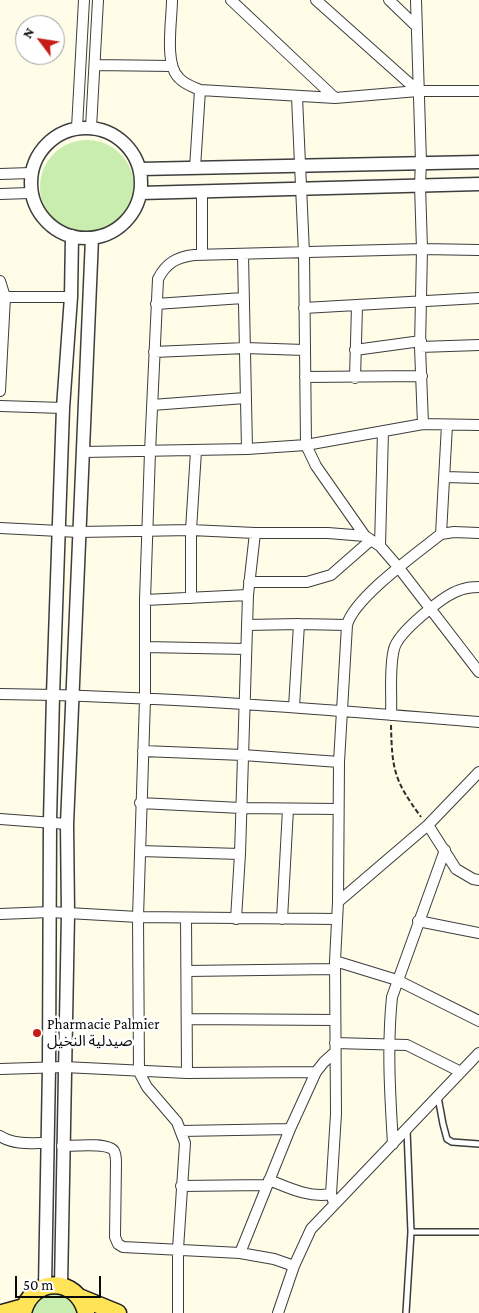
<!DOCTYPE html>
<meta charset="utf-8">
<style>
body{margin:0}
#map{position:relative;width:479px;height:1313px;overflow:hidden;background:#fffce8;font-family:"Crimson Pro",serif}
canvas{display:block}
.north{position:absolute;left:15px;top:15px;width:50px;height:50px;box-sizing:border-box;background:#fff;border:1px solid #9d9d9d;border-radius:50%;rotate:301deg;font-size:14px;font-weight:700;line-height:20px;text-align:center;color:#0a0a0a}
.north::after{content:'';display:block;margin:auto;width:18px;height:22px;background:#c61d16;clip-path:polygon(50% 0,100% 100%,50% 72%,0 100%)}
.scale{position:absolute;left:15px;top:1276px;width:86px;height:22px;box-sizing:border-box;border:2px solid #0a0a0a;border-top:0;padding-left:6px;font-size:15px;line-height:18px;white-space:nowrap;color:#0a0a0a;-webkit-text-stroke:4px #fff;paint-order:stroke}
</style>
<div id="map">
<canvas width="479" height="1313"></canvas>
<div class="north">N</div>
<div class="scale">50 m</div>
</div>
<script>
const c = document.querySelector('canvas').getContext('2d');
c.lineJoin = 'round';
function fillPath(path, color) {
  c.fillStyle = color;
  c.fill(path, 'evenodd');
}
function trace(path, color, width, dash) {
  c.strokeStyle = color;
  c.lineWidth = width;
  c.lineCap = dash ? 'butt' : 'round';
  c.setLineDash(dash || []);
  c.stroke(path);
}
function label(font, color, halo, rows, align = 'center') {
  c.font = font + ' "Crimson Pro","Noto Sans Arabic",serif';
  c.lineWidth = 5;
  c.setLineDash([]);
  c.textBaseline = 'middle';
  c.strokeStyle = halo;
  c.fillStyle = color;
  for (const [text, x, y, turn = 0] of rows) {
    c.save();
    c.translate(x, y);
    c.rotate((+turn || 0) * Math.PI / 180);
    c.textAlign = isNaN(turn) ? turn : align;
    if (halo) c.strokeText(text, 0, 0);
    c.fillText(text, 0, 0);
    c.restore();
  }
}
fillPath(new Path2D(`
 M40 187a47 47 0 1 1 94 0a47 47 0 1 1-94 0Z
 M60 1289 82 1313H26L31 1300Z`), '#c9edae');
const service = new Path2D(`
 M438 1097 443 1124 447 1139 452 1142 479 1144
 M411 1232H479
 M406 1313 411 1232 407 1130`);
const minor = new Path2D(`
 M172 0C172 20 164 64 179 78 184 84 193 87 200 90L195 168
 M231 0 335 98
 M316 0 418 91
 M389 0 416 26
 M416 0 421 162 420 185 422 249 420 347 423 424
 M95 65 172 66
 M200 90 335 98 418 91H479
 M297 97 304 253 306 445 316 466 365 536 380 546 399 568 479 672
 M77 128 84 0
 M91 128 98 0
 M0 174 31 173
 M202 191V255
 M0 194 30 193
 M243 255 247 449
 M0 281 5 297 0 391
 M5 297H71
 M156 304 243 298
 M304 308 479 298
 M420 347 479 345
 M355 350 421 341
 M154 352 245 348 304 350
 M305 377 422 376
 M355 378 357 306
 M152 405 245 398
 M0 406 63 408
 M83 452 247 449 306 445 423 424 479 425
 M445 477 479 478
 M0 528 79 532 191 530 255 533H328L365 536
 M441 534 447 425
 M380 546 383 431
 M249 582H307L331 575 371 540
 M191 598V530L196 451
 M145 600 248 595
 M247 625 299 624 347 625
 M145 647 246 649
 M0 694C160 696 320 709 479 722
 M294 707 299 624
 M391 715C392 695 389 668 394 649 398 632 444 595 460 590 465 588 473 587 479 587
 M143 751 243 755 339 762
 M140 803 241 808 338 809
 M0 819 67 824
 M428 825 456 869 473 879 479 880
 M140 851 240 854
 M338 902 428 825 479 772
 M0 914 50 912 138 917 337 919
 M186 918 187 1073
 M236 919 240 854 248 595 255 533
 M282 919 288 809
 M418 921 479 933
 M335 961 397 980 479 1021
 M187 971 335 969
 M187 1019 335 1020
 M335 1043 407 1045 461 1072
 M0 1069 64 1067 187 1073 316 1072 324 1062 334 1053
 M181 1131 290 1129
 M0 1136C14 1145 31 1143 48 1143
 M393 1144C390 1095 387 1046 392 997L445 850
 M62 1146C73 1146 108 1142 114 1151 116 1155 116 1159 116 1163L115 1237 118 1244 123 1247 240 1253 274 1259 294 1266
 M269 1180C289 1188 309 1198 331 1194
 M181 1186 266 1185
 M334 1203 331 1194 336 1114 335 961 338 902 339 762 347 625C354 598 417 553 441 534L454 532 479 533
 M240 1253 290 1129 316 1072
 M178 1313V1249L185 1143 177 1122 147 1087 139 1072 138 917 145 699V600L150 452 158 279C166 263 177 257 194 255L422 249 479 250
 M278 1313 294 1266 311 1229 479 1053`);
const tertiary = new Path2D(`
 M31 183a55 55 0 1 1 110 0a55 55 0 1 1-110 0Z
 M140 169 479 162
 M140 193 479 184
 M61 1286 68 914 67 824 92 238
 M45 1287 49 1068 50 821 53 695 63 408 71 297 72 236`);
const primary = new Path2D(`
 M79 1297 118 1313
 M2 1313 24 1307
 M23 1313C31 1276 78 1276 86 1313`);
trace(service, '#3d3d3d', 8);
trace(minor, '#3d3d3d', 12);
trace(tertiary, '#3d3d3d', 15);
trace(primary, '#1b1b1b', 19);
trace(new Path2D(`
 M391 725C392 770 394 780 421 817`), '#2c2c2c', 2, [5, 2.5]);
trace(service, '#fff', 5);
trace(minor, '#fff', 10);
trace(tertiary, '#fff', 12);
trace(primary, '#ffe458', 16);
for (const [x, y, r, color] of [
 [37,1033,5,"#c61d16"]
]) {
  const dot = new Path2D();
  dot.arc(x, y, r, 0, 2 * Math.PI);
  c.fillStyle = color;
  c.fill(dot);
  trace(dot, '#fff', 2);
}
label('15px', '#0a0a0a', '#fff', [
 ["Pharmacie Palmier",47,1024],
 ["صيدلية النخيل",47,1041]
], 'left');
</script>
